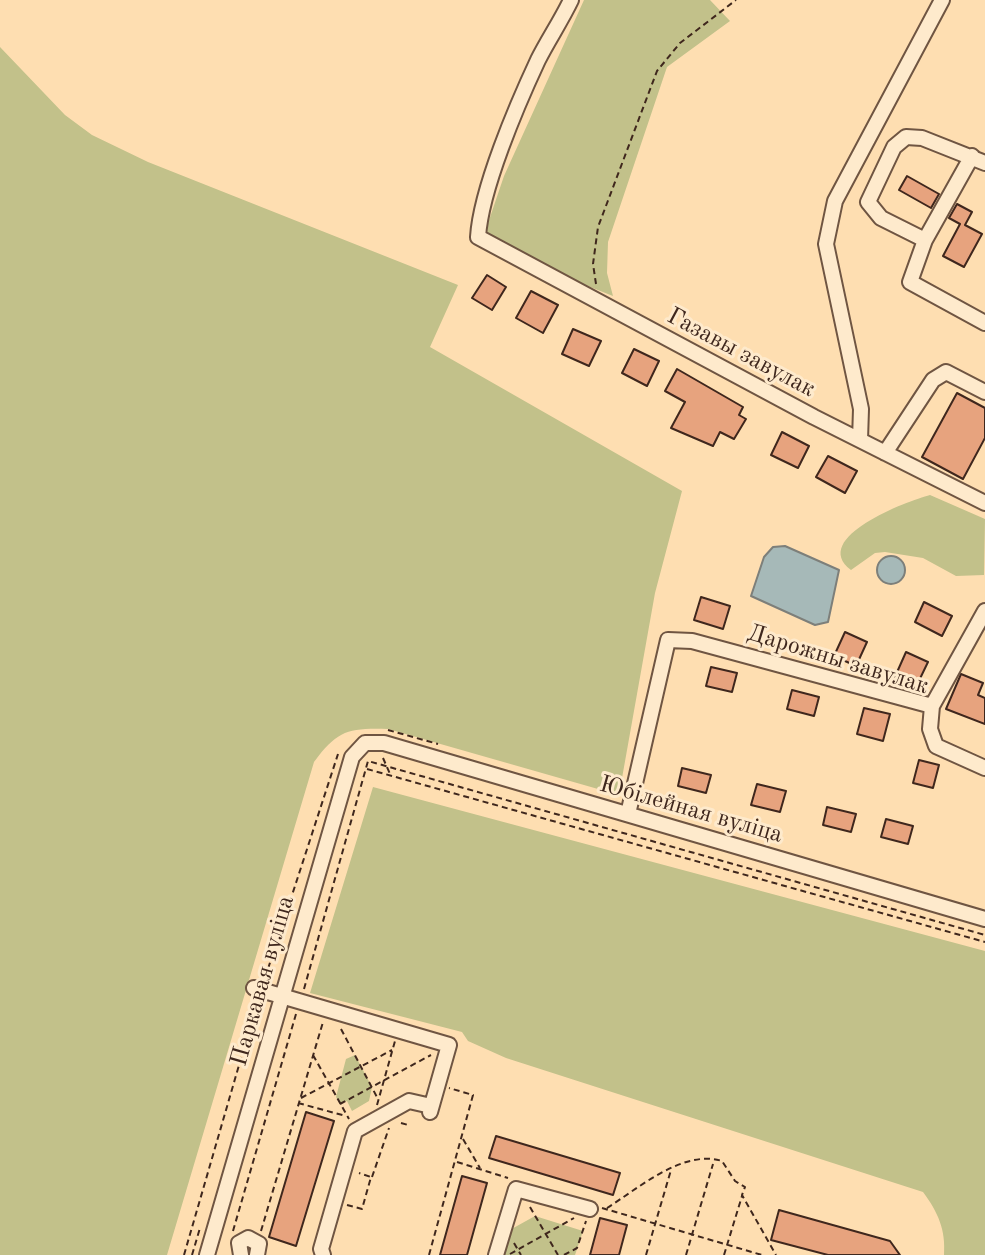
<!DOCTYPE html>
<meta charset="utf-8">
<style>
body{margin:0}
canvas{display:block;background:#fedeb1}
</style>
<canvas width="985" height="1255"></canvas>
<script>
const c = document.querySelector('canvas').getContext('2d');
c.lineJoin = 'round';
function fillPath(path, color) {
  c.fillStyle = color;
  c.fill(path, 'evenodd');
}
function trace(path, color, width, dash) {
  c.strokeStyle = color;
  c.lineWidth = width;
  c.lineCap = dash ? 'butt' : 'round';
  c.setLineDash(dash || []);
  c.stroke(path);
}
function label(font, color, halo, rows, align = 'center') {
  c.font = font + ' "Old Standard TT",serif';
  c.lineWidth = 6;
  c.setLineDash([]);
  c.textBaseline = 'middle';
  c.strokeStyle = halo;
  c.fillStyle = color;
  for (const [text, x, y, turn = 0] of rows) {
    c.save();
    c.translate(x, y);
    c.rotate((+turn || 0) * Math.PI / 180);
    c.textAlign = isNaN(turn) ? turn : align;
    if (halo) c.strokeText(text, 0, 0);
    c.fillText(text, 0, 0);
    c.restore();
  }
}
fillPath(new Path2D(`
 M584 0H710L730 21 667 67 608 242 607 273 613 296 575 281 485 232 504 176Z
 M0 47 65 115 92 135 148 162 458 285 430 347 682 491 655 593 619 795 388 729C348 728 338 730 314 762L167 1255H0Z
 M930 495 985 519 984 575 956 576 923 558 885 552 875 553 851 570C809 538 907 501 930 495Z
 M373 787 985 951V1255H944C946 1230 938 1212 923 1192L506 1058 468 1041 462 1032 310 993Z
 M355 1055 372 1087 369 1101 352 1111 347 1101 340 1104 336 1097 346 1059Z
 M535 1216 583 1231 575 1255H501L508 1231Z`), '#c2c18a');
const water = new Path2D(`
 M785 546 839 570 828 622 815 625 751 596 764 557 773 547Z
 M877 570a14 14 0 1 1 28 0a14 14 0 1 1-28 0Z`);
fillPath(water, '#a6b9b8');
trace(water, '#7d7f7a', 2);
const building = new Path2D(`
 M907 176 939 194 931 208 899 190Z
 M957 204 972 212 965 225 982 234 964 267 943 256 960 224 949 218Z
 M487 275 506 287 492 310 472 298Z
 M531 291 558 305 543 333 516 318Z
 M573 329 601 341 589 366 562 354Z
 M634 349 659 361 647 386 622 373Z
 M677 369 743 407 739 415 746 419 734 439 720 432 713 446 671 428 685 402 665 391Z
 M957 393 985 408V438L963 479 922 457Z
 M782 432 809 446 798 468 771 455Z
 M828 456 857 471 845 493 816 477Z
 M701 597 730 606 723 629 694 620Z
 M924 602 952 616 942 636 915 622Z
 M845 632 867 642 856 666 834 656Z
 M906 652 928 662 915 689 894 679Z
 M711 667 737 673 732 692 706 686Z
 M961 674 983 683 978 695 985 698V724L946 709Z
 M792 690 819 697 814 716 787 709Z
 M864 708 890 714 883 741 857 734Z
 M919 760 939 765 933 788 913 783Z
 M682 768 711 775 706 793 678 786Z
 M757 784 786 791 780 812 751 805Z
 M827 807 856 814 851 832 823 825Z
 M886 819 913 826 908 844 881 837Z
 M306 1112 334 1121 296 1246 269 1237Z
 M496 1136 620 1173 613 1195 489 1158Z
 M462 1176 487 1183 467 1255H440Z
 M779 1210 890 1241 900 1255H828L771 1240Z
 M600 1218 627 1225 619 1255H590Z`);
fillPath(building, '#e7a37e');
trace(building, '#3f271d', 2);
const minor = new Path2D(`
 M571 0C561 21 548 40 538 60 517 105 481 189 478 237L814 417 985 503
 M985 163 922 138 906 137 894 147 868 202 881 218 925 240 910 282 985 323
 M925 240 972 156
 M860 440 861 409 826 244 835 201 942 0
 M885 453 933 380 946 372 985 392
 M932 706 985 611
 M628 814 668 640 692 641 932 706 930 729 936 746 985 768
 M254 988 449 1045 430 1112
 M207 1255 352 757 365 743H384L985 919
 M241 1255 239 1243 248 1238 259 1244 257 1255
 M323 1255 321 1249 355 1131 409 1101 431 1106
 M496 1255 516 1189 590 1209`);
trace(minor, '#6f5542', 18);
trace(new Path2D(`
 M596 284 593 264 598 227 657 71 680 43 736 0
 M388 730 438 744
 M383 758 390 774
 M367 769 985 942
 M265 978 338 754
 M304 989 368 761 985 935
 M341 1029 378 1099
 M313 1055 349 1119
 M301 1098 392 1050
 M298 1103 346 1116
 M340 1104 431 1055
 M377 1105 395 1041
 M401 1123 408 1125
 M463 1139 480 1168
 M457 1162 508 1178
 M372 1177 389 1128
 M347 1205 362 1209 371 1177 359 1173
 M530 1207 558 1255
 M602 1208 762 1255
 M607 1208C639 1188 683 1149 722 1161L735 1181 745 1187 742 1195 776 1255
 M233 1231 296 1014
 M261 1231 323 1022
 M514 1243 521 1255
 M510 1254 574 1218
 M184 1255 257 1003
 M192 1255 200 1228
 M429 1255 473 1095 449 1088
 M564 1255 577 1248 586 1221
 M646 1255 671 1170
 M686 1255 713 1164
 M724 1255 742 1196`), '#3f271d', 2, [6, 4]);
trace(minor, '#feeacc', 14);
label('24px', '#3f271d', '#feeacc', [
 ["Газавы завулак",741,353,28],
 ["Дарожны завулак",838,660,17],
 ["Юбілейная вуліца",691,810,16],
 ["Паркавая вуліца",263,981,-74]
]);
</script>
